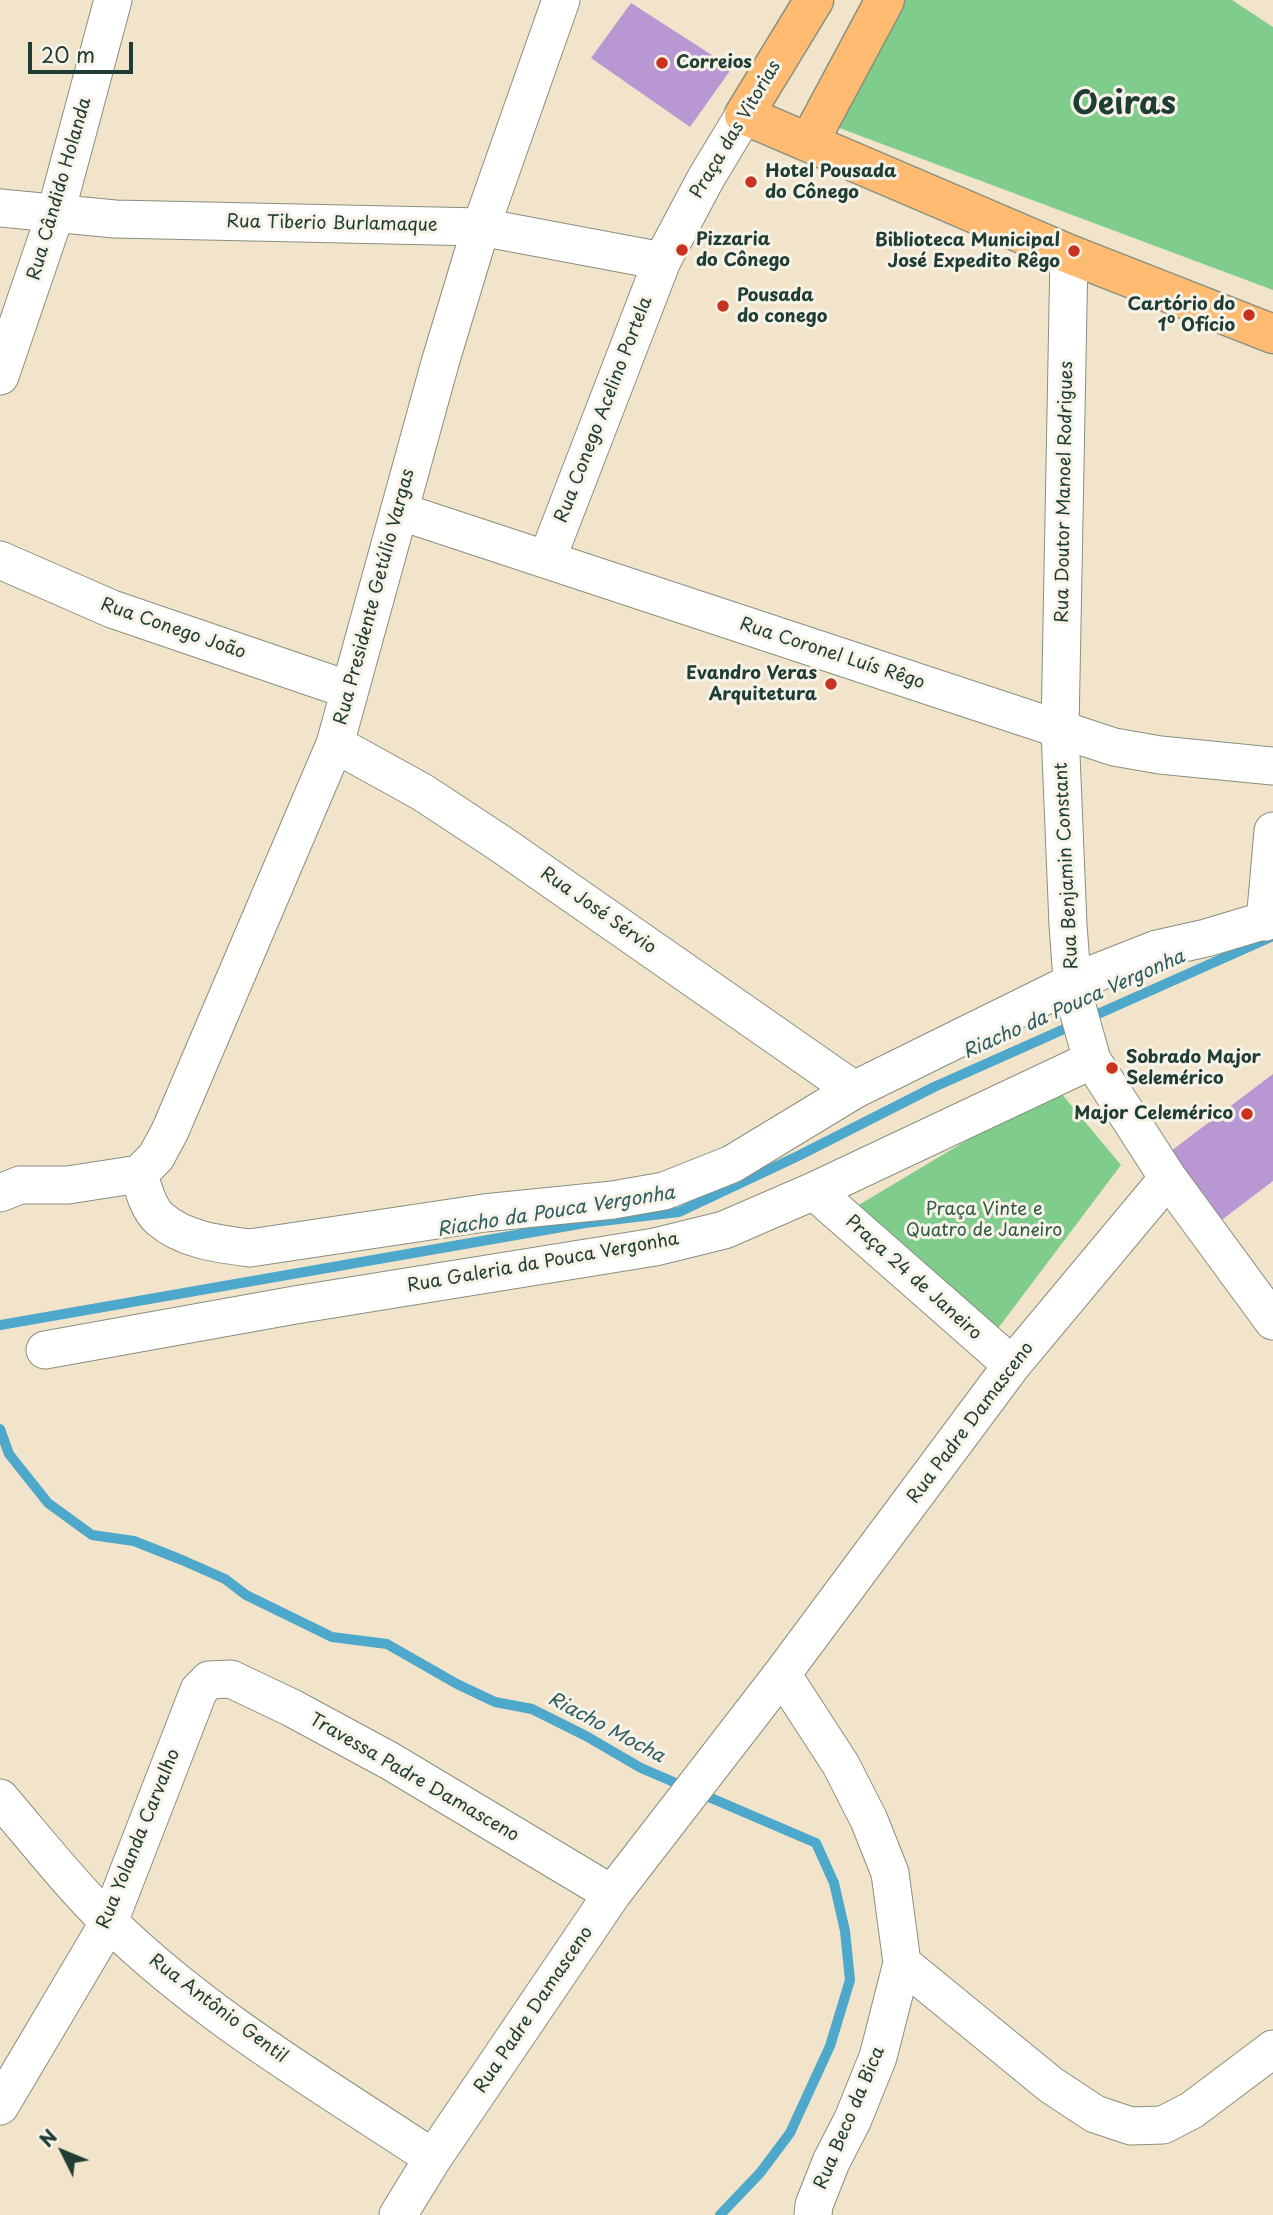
<!DOCTYPE html>
<meta charset="utf-8">
<style>
body{margin:0}
#map{position:relative;width:1273px;height:2215px;overflow:hidden;background:#f1e4ca;font-family:"Playpen Sans",sans-serif}
canvas{display:block}
.north{position:absolute;left:28px;top:2117px;width:70px;height:70px;-webkit-text-stroke:5px #f7f3e8;paint-order:stroke;rotate:313deg;font-size:19px;font-weight:700;line-height:28px;text-align:center;color:#1f3d34}
.north::after{content:'';display:block;margin:auto;width:24px;height:32px;background:#1f3d34;clip-path:polygon(50% 0,100% 100%,50% 72%,0 100%)}
.scale{position:absolute;left:28px;top:42px;width:105px;height:32px;box-sizing:border-box;border:4px solid #1f3d34;border-top:0;padding-left:9px;font-size:21px;line-height:24px;white-space:nowrap;color:#1f3d34;-webkit-text-stroke:5px #f7f3e8;paint-order:stroke}
</style>
<div id="map">
<canvas width="1273" height="2215"></canvas>
<div class="north">N</div>
<div class="scale">20 m</div>
</div>
<script>
const c = document.querySelector('canvas').getContext('2d');
c.lineJoin = 'round';
function fillPath(path, color) {
  c.fillStyle = color;
  c.fill(path, 'evenodd');
}
function trace(path, color, width, dash) {
  c.strokeStyle = color;
  c.lineWidth = width;
  c.lineCap = dash ? 'butt' : 'round';
  c.setLineDash(dash || []);
  c.stroke(path);
}
function label(font, color, halo, rows, align = 'center') {
  c.font = font + ' "Playpen Sans",sans-serif';
  c.lineWidth = 6;
  c.setLineDash([]);
  c.textBaseline = 'middle';
  c.strokeStyle = halo;
  c.fillStyle = color;
  for (const [text, x, y, turn = 0] of rows) {
    c.save();
    c.translate(x, y);
    c.rotate((+turn || 0) * Math.PI / 180);
    c.textAlign = isNaN(turn) ? turn : align;
    if (halo) c.strokeText(text, 0, 0);
    c.fillText(text, 0, 0);
    c.restore();
  }
}
fillPath(new Path2D(`
 M899 0H1232L1273 27V290L834 126Z
 M1056 1087 1121 1165 993 1335 857 1206Z`), '#7fcc8c');
trace(new Path2D(`
 M0 1325 585 1223 679 1212 798 1156 934 1087 1273 936
 M0 1429 9 1454 48 1503 92 1535 134 1541 182 1560 225 1579 246 1595 332 1637 387 1644 457 1684 495 1702 532 1709 586 1736 641 1768 816 1843 834 1883 845 1931 850 1980 830 2046 790 2133 760 2173 720 2215`), '#4ea8cb', 10);
fillPath(new Path2D(`
 M631 3 732 68 690 127 591 58Z
 M1273 1074V1181L1219 1222 1167 1154Z`), '#b897d3');
const minor = new Path2D(`
 M0 208 115 219 481 227 662 261
 M1069 254 1060 730 1068 925 1073 992 1092 1060 1168 1178 1273 1321
 M0 376 56 212 113 0
 M399 511 1114 747 1160 755 1273 766
 M547 559 662 261 706 178 744 115
 M0 560 112 609 349 690
 M335 744 422 792 501 844 854 1090
 M1265 922 1273 831
 M139 1174 156 1157 170 1131 335 744 440 363 481 227 561 0
 M139 1174C143 1188 148 1209 160 1219 184 1240 219 1244 250 1248L484 1213 613 1200 664 1191 732 1164 854 1090 1073 982 1157 949 1206 938 1273 918
 M814 1191 1012 1365
 M0 1193 20 1185H68L139 1174
 M45 1350 295 1305 655 1247 724 1230 814 1191 1092 1060
 M782 1674 841 1765 869 1820 890 1873 902 1963 878 2057 853 2119 831 2162 814 2205 813 2215
 M0 1798C36 1840 70 1884 110 1923 205 2016 323 2085 433 2158
 M902 1963 1051 2085 1095 2114 1131 2126 1163 2125 1192 2110 1273 2049
 M0 2106 109 1922 199 1690 209 1680 231 1679 292 1708 390 1761 612 1894
 M398 2215 433 2158 612 1894 782 1674 1012 1365 1168 1178`);
const major = new Path2D(`
 M814 0 744 115 1069 254 1273 334
 M809 142 885 0`);
trace(minor, '#88907f', 39);
trace(major, '#88907f', 41);
trace(minor, '#fff', 37);
trace(major, '#ffbb71', 38);
for (const [x, y, r, color] of [
 [662,63,7,"#c8321e"],
 [751,182,7,"#c8321e"],
 [682,250,7,"#c8321e"],
 [1074,251,7,"#c8321e"],
 [723,306,7,"#c8321e"],
 [1249,315,7,"#c8321e"],
 [831,684,7,"#c8321e"],
 [1112,1068,7,"#c8321e"],
 [1247,1114,7,"#c8321e"]
]) {
  const dot = new Path2D();
  dot.arc(x, y, r, 0, 2 * Math.PI);
  c.fillStyle = color;
  c.fill(dot);
  trace(dot, '#f7f3e8', 2.5);
}
label('bold 18px', '#1f3d34', '#f7f3e8', [
 ["Correios",676,63],
 ["Hotel Pousada",765,172],
 ["do Cônego",765,193],
 ["Pizzaria",696,240],
 ["do Cônego",696,261],
 ["Biblioteca Municipal",1060,241,"right"],
 ["José Expedito Rêgo",1060,262,"right"],
 ["Pousada",737,296],
 ["do conego",737,317],
 ["Cartório do",1235,305,"right"],
 ["1º Ofício",1235,326,"right"],
 ["Evandro Veras",817,674,"right"],
 ["Arquitetura",817,695,"right"],
 ["Sobrado Major",1126,1058],
 ["Selemérico",1126,1079],
 ["Major Celemérico",1233,1114,"right"]
], 'left');
label('18px', '#1f3d34', '#f7f3e8', [
 ["Praça das Vitorias",736,130,-59],
 ["Rua Cândido Holanda",60,189,-74],
 ["Rua Tiberio Burlamaque",332,224,1],
 ["Rua Conego Acelino Portela",604,410,-69],
 ["Rua Doutor Manoel Rodrigues",1065,492,-89],
 ["Rua Presidente Getúlio Vargas",375,597,-75],
 ["Rua Conego João",173,629,19],
 ["Rua Coronel Luís Rêgo",832,654,18],
 ["Rua Benjamin Constant",1067,866,-93],
 ["Rua José Sérvio",598,911,35],
 ["Rua Galeria da Pouca Vergonha",543,1263,-10],
 ["Praça 24 de Janeiro",913,1278,42],
 ["Rua Padre Damasceno",971,1423,-53],
 ["Travessa Padre Damasceno",414,1778,30],
 ["Rua Yolanda Carvalho",139,1839,-68],
 ["Rua Antônio Gentil",218,2009,37],
 ["Rua Padre Damasceno",534,2010,-56],
 ["Rua Beco da Bica",850,2118,-67]
]);
label('18px', '#325a46', '#f7f3e8', [
 ["Praça Vinte e",984,1210],
 ["Quatro de Janeiro",984,1231]
]);
label('italic 19px', '#2d5d61', '#f7f3e8', [
 ["Riacho da Pouca Vergonha",1074,1005,-24],
 ["Riacho da Pouca Vergonha",556,1212,-9],
 ["Riacho Mocha",606,1728,28]
]);
label('bold 32px', '#1f3d34', '#f7f3e8', [
 ["Oeiras",1124,105]
]);
</script>
